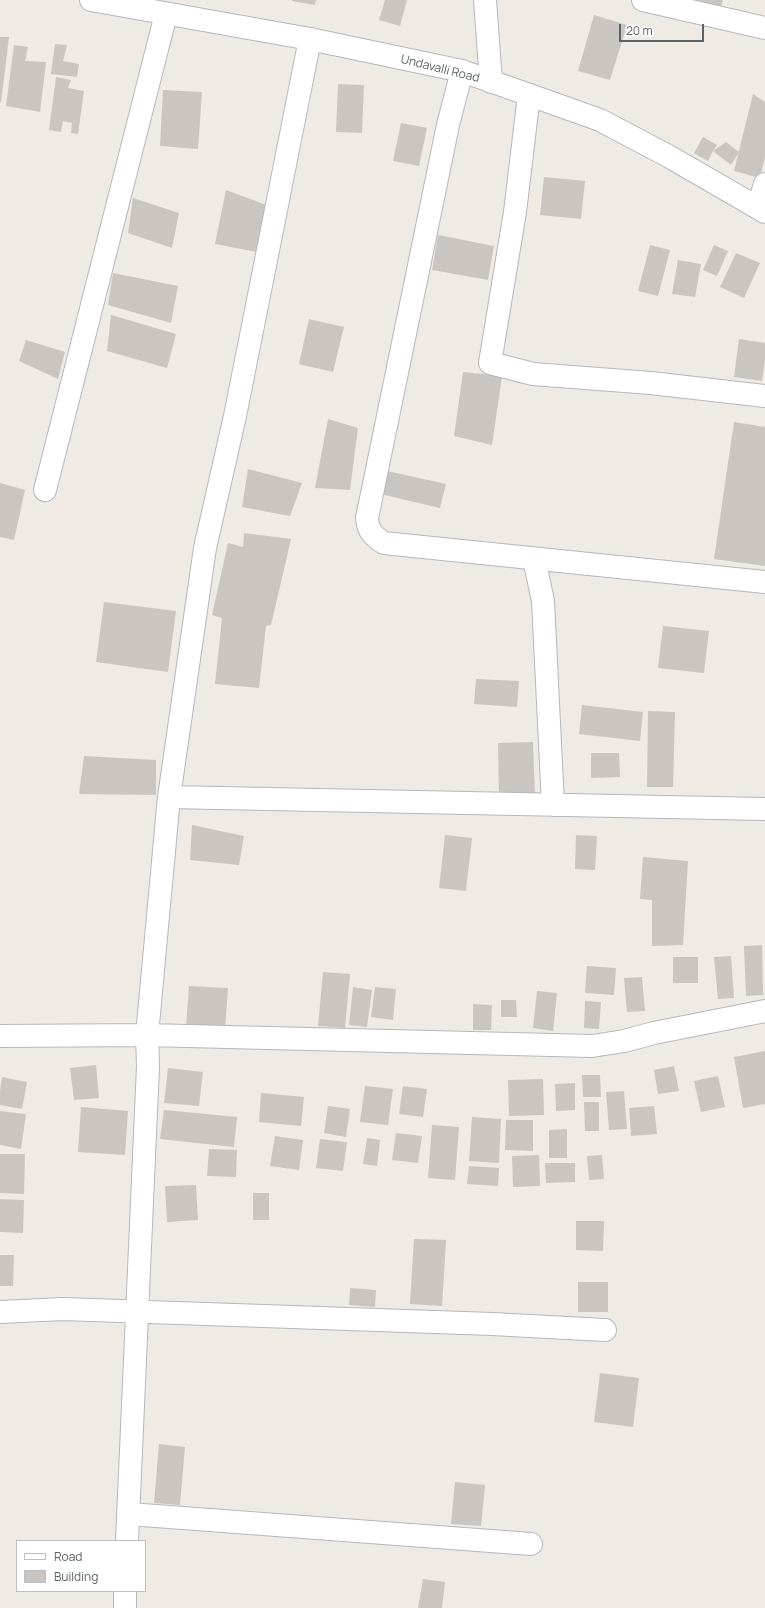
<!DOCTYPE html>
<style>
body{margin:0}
#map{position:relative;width:765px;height:1608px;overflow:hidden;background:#efeae3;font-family:Manrope,sans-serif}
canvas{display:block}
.legend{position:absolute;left:16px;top:1540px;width:130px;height:52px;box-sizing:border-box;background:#fff;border:1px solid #bdc0c1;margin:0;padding:5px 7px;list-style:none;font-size:12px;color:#5b6265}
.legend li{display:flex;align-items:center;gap:8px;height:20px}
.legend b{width:20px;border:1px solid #bdc0c1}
.scale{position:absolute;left:619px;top:24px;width:85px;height:18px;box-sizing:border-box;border:2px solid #5b6265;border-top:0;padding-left:5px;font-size:12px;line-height:14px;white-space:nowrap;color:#5b6265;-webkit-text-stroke:3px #fff;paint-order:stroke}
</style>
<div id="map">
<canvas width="765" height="1608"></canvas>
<ul class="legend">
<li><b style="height:5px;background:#fff"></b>Road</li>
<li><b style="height:11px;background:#cac5c0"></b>Building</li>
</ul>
<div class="scale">20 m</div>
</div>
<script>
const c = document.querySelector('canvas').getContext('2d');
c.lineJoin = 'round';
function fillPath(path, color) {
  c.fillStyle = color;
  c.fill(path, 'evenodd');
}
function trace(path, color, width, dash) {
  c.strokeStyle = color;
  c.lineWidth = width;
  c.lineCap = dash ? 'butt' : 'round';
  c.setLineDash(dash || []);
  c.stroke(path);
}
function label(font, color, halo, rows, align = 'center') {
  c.font = font + ' Manrope,sans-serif';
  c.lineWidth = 3;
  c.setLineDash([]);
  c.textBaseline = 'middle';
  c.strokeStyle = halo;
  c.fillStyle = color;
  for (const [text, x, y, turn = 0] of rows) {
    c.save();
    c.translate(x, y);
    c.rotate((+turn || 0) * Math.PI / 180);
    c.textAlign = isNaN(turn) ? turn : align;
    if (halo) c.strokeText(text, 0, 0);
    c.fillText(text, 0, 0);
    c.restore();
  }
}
fillPath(new Path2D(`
 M292 0H316L315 5 292 1Z
 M385 0H407L400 26 379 20Z
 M699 0H723L720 11 698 6Z
 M594 15 627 25 610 80 578 71Z
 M0 37H9L1 102H0Z
 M55 44 67 45 63 61 79 64 77 77 51 74Z
 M14 45 28 47 25 61 46 62 40 112 6 106Z
 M56 77 71 80 68 88 84 91 78 134 71 133 72 123 63 121 61 132 49 130Z
 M338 84 364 85 362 133 336 132Z
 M163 90 202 92 198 149 160 146Z
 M753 94 765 102V157L760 178 734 171Z
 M401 123 427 128 419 166 393 161Z
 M703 137 717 145 713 151 726 142 739 152 731 165 713 151 708 161 694 153Z
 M544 177 585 181 581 219 540 215Z
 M226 190 269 206 257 252 215 244Z
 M133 198 179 213 172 248 128 233Z
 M438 235 494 246 488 280 432 270Z
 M650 245 670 250 658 296 638 291Z
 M714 245 728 251 717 276 703 270Z
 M736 253 760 263 744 298 720 287Z
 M678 260 701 264 695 297 672 294Z
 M113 273 178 286 171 323 108 305Z
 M111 315 176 334 167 368 107 351Z
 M309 319 344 327 333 372 299 364Z
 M739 339 765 343V359L762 381 734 377Z
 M26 340 65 352 58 379 19 361Z
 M463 372 502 376 492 445 454 436Z
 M328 419 358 428 350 490 315 488Z
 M734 422 765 427V566L714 559Z
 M248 469 302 483 290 516 242 507Z
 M387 471 446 484 440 508 380 494Z
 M0 483 25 490 14 540 0 537Z
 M244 533 291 539 271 625 266 626 259 688 215 684 222 618 212 615 228 543 243 547Z
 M104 602 176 611 168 672 96 662Z
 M663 626 709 631 704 673 658 668Z
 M476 679 519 681 517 707 474 704Z
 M582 705 643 712 640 741 579 734Z
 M648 711 675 712 673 787H647Z
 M533 742 535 796 499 798 498 743Z
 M591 753H619L620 777 591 778Z
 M84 756 156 760V795L79 794Z
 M192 825 244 836 239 865 190 860Z
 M445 835 472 838 466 891 439 888Z
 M576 835 597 836 595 870 575 869Z
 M643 857 688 861 683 945 652 946V900L640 899Z
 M762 945 763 995 746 996 744 946Z
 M731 956 734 998 718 999 714 957Z
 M673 957H698V983H673Z
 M587 966 616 968 614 995 585 993Z
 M323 972 350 974 345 1028 318 1026Z
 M642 977 645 1011 627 1012 624 978Z
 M189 986 228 988 225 1030 186 1028Z
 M353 987 372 990 367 1027 349 1025Z
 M375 987 396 989 393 1020 371 1017Z
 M537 991 557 993 553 1031 533 1028Z
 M501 1000H516L517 1017H501Z
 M585 1001 601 1002 599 1029 584 1028Z
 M473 1004 492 1005 491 1030H473Z
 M765 1051V1104L743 1108 734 1057Z
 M96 1065 99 1098 74 1100 70 1068Z
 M674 1066 679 1091 658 1094 654 1070Z
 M168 1068 203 1072 199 1106 164 1103Z
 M582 1075H600L601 1097H583Z
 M718 1076 725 1107 701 1112 694 1081Z
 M2 1077 27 1082 22 1109 0 1105V1091Z
 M543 1079 544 1115 509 1116 508 1080Z
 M575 1083V1110L556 1111 555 1084Z
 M365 1086 393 1089 388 1125 360 1122Z
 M403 1086 427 1089 423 1117 399 1114Z
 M624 1091 627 1129 609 1130 606 1092Z
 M261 1093 304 1097 301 1126 259 1122Z
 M584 1102H599V1131H585Z
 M328 1106 350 1109 346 1137 324 1133Z
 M654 1106 657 1134 631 1136 629 1108Z
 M81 1107 128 1111 125 1155 78 1152Z
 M164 1110 237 1117 234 1147 160 1139Z
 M0 1111 26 1114 21 1149 0 1145Z
 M472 1117 501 1119 499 1163 469 1161Z
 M506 1120H533V1151L505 1150Z
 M432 1125 459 1127 455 1180 428 1178Z
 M567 1129V1158H549V1130Z
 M396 1133 422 1136 418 1163 392 1160Z
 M275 1136 303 1140 299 1170 270 1166Z
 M367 1138 380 1140 377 1166 363 1164Z
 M320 1139 347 1142 343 1171 316 1168Z
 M209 1149 237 1150 236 1177 207 1176Z
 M0 1154H25L24 1194 0 1193Z
 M539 1155 540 1186 513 1187 512 1156Z
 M602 1155 604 1179 589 1180 587 1156Z
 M545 1163H575V1182L546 1183Z
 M469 1166 499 1168 498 1186 467 1184Z
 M196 1185 198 1220 167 1222 165 1186Z
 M253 1193H269V1220H253Z
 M0 1199 24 1200 23 1233 0 1232Z
 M576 1221H604L603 1251 576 1250Z
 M414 1239 446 1240 442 1306 410 1304Z
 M0 1255H14L13 1286H0Z
 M578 1282H608V1312H578Z
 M350 1288 376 1290 375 1307 349 1305Z
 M600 1373 639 1378 633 1427 594 1422Z
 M159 1444 185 1447 180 1505 154 1503Z
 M455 1482 485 1485 481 1526 451 1524Z
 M423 1579 445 1582 442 1608H418Z`), '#cac5c0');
const street = new Path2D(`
 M485 0 491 82
 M643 0 765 28
 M462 71 448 125 367 518C368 531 373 536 384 543L765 582
 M529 95 515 212 490 363 533 374 651 383 765 396
 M758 207 765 184
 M45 490 166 14
 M534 559 543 601 553 805
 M169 797 765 809
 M0 1036 147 1035 592 1046 624 1041 654 1033 765 1011
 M0 1312 63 1309 492 1324 605 1330
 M129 1514 531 1544
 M127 1541 148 1066 147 1035 169 797 205 548 235 416 310 39
 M125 1591V1608`);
const secondary = new Path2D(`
 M91 0 310 39 462 71 600 120 670 157 765 212`);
trace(street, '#b4b8bc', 24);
trace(secondary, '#b2b9bc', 24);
trace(street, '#fff', 22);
trace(secondary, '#fff', 22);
label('12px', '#5b6265', '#fff', [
 ["Undavalli Road",440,69,14]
]);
</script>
